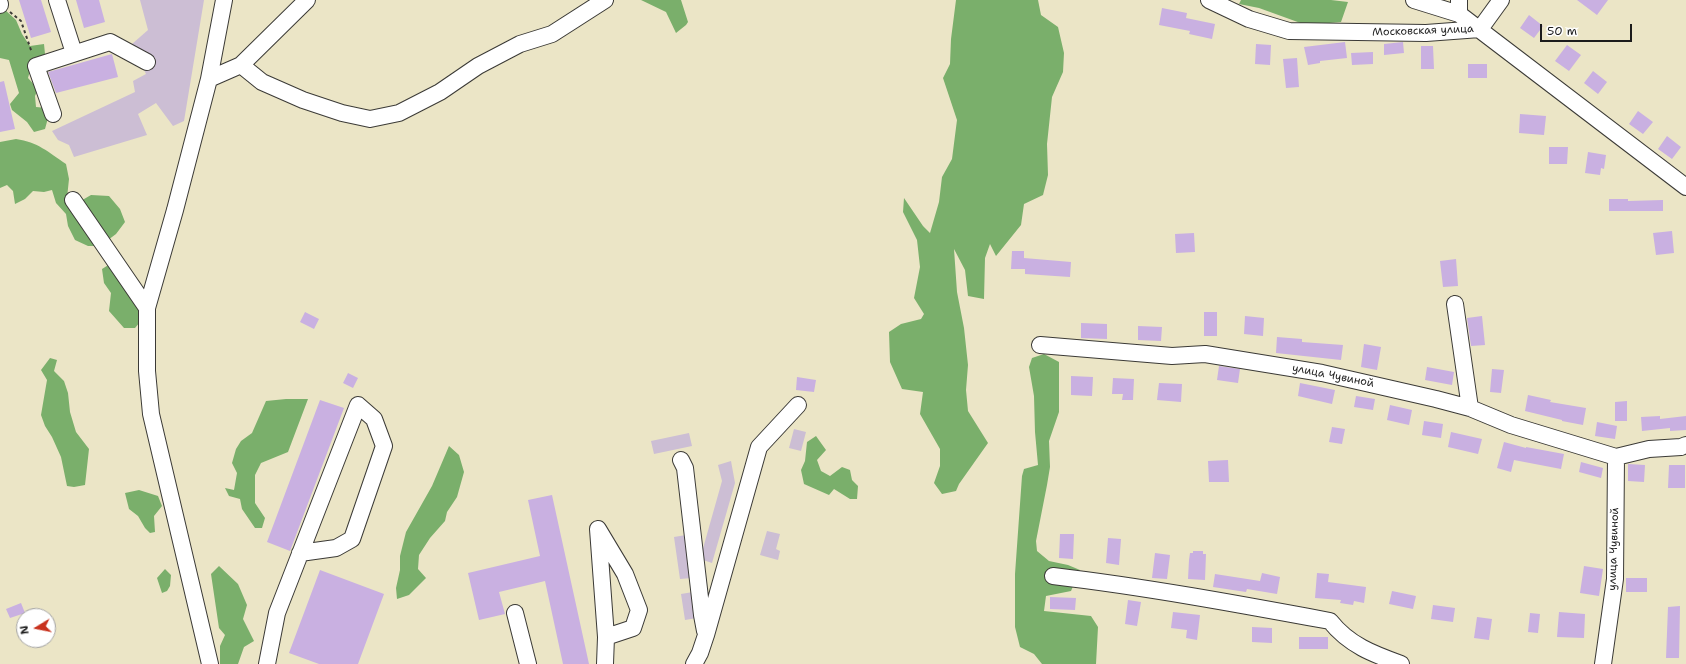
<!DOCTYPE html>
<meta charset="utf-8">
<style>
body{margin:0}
#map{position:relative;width:1686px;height:664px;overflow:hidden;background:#ebe5c6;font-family:"Shantell Sans",sans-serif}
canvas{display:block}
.north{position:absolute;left:16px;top:608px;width:40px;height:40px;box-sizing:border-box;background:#fff;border:1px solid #a4a4a4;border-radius:50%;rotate:260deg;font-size:11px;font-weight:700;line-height:16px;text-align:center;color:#1c1c1c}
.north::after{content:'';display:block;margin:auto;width:14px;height:18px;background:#c8321e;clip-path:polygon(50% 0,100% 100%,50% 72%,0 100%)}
.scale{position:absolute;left:1540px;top:24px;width:92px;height:18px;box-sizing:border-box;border:2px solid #1c1c1c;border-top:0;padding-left:5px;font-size:12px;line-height:14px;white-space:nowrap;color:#1c1c1c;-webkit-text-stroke:3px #fff;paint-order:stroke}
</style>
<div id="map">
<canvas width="1686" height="664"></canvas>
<div class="north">N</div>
<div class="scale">50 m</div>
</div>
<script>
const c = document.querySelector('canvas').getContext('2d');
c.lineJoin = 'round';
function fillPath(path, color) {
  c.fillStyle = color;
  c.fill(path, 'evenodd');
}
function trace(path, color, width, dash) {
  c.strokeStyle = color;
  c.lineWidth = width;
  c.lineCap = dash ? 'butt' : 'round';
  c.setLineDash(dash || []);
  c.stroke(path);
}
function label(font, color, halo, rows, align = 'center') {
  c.font = font + ' "Shantell Sans",sans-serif';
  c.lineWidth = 3;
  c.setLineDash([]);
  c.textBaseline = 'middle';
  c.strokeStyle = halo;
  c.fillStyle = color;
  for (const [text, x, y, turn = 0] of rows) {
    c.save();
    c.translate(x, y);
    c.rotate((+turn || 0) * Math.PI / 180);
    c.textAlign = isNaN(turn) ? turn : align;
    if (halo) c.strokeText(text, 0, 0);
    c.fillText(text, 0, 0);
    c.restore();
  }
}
fillPath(new Path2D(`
 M140 0H204L184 121 173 126 156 103 138 114 147 135 74 157 69 145 58 140 52 131 135 92 133 81 146 74 132 44 148 30Z
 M794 429 806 432 801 451 789 448Z
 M689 433 692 446 654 454 651 441Z
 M731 461 735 483 712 563 700 559 722 481 718 465Z
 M767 531 780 534 776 549 780 551 778 560 760 555Z
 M686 535 692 578 680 579 674 537Z
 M693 592 697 618 685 620 681 594Z`), '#ccbed4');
fillPath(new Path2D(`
 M641 0H681L688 22 686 25 676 33 666 12Z
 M956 0H1038L1041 15 1058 27 1064 53 1063 72 1052 97 1047 144 1048 175 1043 195 1024 204 1021 225 996 256 990 244 985 258 984 299 968 296 965 270 954 249 957 292 964 328 968 365 966 390 968 411 988 443 959 484 956 491 942 494 934 483 940 466V449L920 414 923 392 902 389 890 362 889 332 901 324 921 319 924 314 914 298 920 267 917 240 903 212 904 198 923 226 930 233 939 202 942 177 952 159 957 120 943 78 950 64 951 39Z
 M1241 0H1331L1348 2 1341 22 1306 25 1259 8 1239 4Z
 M4 9 16 20 22 34 30 46 44 44 45 54 31 67 28 78 38 89 35 96 36 107 47 108 48 118 45 129 34 132 27 122 12 110 10 104 19 93 9 60 0 58V10Z
 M16 139C38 142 48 152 66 164L69 179 67 198 72 206 91 195 109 196 120 209 125 222 116 234 100 246H88L75 240 68 226 66 214 56 203 52 190 44 192 33 191 25 199 15 204 13 191 7 185 0 188V142Z
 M110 264 141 296 140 322 135 328H124L109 311 111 293 104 283 102 269Z
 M1044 354 1059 362V412L1049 441 1050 467 1047 485 1036 541 1037 551 1049 561 1068 565 1080 570 1071 591 1046 596 1044 611 1091 616 1098 627 1096 664H1042L1034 654 1020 647 1015 627V574L1022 476 1024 469 1038 465 1035 432 1034 396 1029 367 1032 358Z
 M50 358 57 360 54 371 64 381 68 393 70 412 76 432 89 449 85 485 74 487 67 486 61 457 52 437 45 426 41 415 47 380 41 370Z
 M286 399H308L288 452 261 463 255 475V503L265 518 262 528H255L242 509 240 499 229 496 225 488 234 490 237 473 232 463 236 449 241 441 252 433 266 401Z
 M816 436 826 450 817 460 821 471 830 476 842 467 850 470 852 480 858 486 857 499H850L834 489 829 495 804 484 801 470 805 461 807 442Z
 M449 446 459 455 464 472 457 497 447 512 445 521 430 538 419 555 418 569 426 578 409 595 397 599 396 588 400 570V556L406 532 432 486Z
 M139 490 158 496 162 506 154 516 155 532 150 533 145 528 138 516 129 509 125 493Z
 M219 566 238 584 247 605 243 619 254 641 244 647 238 664H220V646L225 635 219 628 211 574Z
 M165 569 171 575 170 586 167 591 162 593 157 578Z`), '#7aaf6b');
fillPath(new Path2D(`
 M19 0H41L51 32 31 38Z
 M76 0H99L105 22 84 28Z
 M1577 0H1608L1597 15Z
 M1162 8 1187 13 1186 18 1215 24 1212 39 1189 34 1190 31 1159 25Z
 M1529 15 1543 26 1534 38 1520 28Z
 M1345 42 1347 58 1320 61V63L1308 65 1304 47Z
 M1403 42 1404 53 1384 55V44Z
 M1256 44 1271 45 1270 65 1255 64Z
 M1567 45 1581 55 1569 71 1555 61Z
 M1421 46H1433L1434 69H1421Z
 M1373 52V64L1352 65 1351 53Z
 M112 54 118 77 56 93 48 72Z
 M1297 58 1299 87 1286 88 1283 59Z
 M1468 64H1487V78H1468Z
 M1593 71 1607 82 1598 94 1584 83Z
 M4 81 15 129 0 132V82Z
 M1638 111 1653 122 1643 134 1629 124Z
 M1520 114 1546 116 1544 135 1519 133Z
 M1667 136 1681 147 1672 159 1658 149Z
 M1549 147H1568L1567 164H1549Z
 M1588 152 1606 155 1604 169 1601 168 1600 175 1585 173Z
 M1609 199H1628V201L1663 200V211H1609Z
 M1672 231 1674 253 1656 255 1653 233Z
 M1194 233 1195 252 1176 253 1175 234Z
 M1012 251H1024V258L1071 262 1070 277 1025 274V269H1011Z
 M1456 259 1458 286 1443 287 1440 261Z
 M305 312 319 319 314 329 300 322Z
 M1204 312H1217V336H1204Z
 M1245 316 1264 318 1263 336 1244 334Z
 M1482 316 1485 345 1471 346 1467 318Z
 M1081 323 1107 324V339L1081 338Z
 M1138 326 1162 327 1161 341 1138 340Z
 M1277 337 1302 339V342L1343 345 1341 360 1276 353Z
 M1364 344 1381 347 1377 370 1361 367Z
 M1219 366 1240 369 1238 383 1217 380Z
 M1427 367 1454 372 1452 385 1425 380Z
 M1492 369 1504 370 1501 393 1490 392Z
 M348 373 358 378 353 388 343 383Z
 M1071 376 1093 377 1092 396 1071 395Z
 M797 377 816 380 814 392 796 390Z
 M1113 378 1134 379 1133 400H1122L1123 394H1112Z
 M1159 383 1182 384 1181 402 1157 400Z
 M1300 383 1335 390 1332 404 1298 396Z
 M1528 395 1551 400 1550 402 1586 408 1583 425 1562 421V420L1525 411Z
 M1356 396 1375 399 1373 410 1354 407Z
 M320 400 344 408 290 551 267 542Z
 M1627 401V421H1615V402Z
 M1390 405 1412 410 1409 425 1387 420Z
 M1660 416V419L1686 416V430L1670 431V428L1642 431 1641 417Z
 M1424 421 1443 424 1441 438 1422 435Z
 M1597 422 1617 426 1615 439 1595 436Z
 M1332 427 1345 429 1342 444 1329 442Z
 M1451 432 1482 439 1478 454 1448 447Z
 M1504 442 1526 448V447L1564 454 1561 469 1514 460 1511 472 1497 468Z
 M1228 460 1229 482H1209L1208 461Z
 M1581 462 1603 468 1601 478 1579 472Z
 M1628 464 1645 465 1644 482 1628 481Z
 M1669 465H1685V488H1668Z
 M552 495 589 664H563L545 581 499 592 505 614 479 620 468 573 540 556 528 500Z
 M1060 534H1074L1073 559 1059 558Z
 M1108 538 1121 539 1119 565 1106 563Z
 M1193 551H1203V554H1206L1205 580 1188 579 1189 560 1190 553H1193Z
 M1155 553 1170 555 1167 579 1152 578Z
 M1584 566 1603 569 1599 596 1580 593Z
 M320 570 384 594 358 664H319L289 653Z
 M1262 573 1280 577 1277 594 1247 589 1246 592 1213 587 1215 574 1260 581Z
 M1317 573 1329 574 1328 582 1366 587 1364 603 1354 601 1353 605 1340 603 1341 600 1315 598Z
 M1626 578H1647V592H1626Z
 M1392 591 1416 596 1413 609 1389 604Z
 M1050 597 1076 598 1075 610 1050 609Z
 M1128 600 1141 602 1137 626 1125 624Z
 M21 603 25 613 10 618 6 609Z
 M1433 605 1455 608 1453 622 1431 619Z
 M1680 606 1679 658H1666L1668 607Z
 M1173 612 1200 615 1197 640 1186 638 1187 630 1171 628Z
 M1559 612 1585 614 1584 638 1557 637Z
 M1530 613 1540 614 1538 633 1528 632Z
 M1477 617 1492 619 1489 640 1474 638Z
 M1252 627 1272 628V643L1252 642Z
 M1299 637H1328V649H1299Z`), '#c9b0e1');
const minor = new Path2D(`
 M57 0 74 53
 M1209 0 1249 19 1289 31 1426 33 1480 29
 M1414 0 1459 14
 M1459 0V14L1686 187
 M0 4V5
 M1480 29 1501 0
 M241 65 262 82 303 100 342 113 370 119 399 113 440 92 478 66 520 44 552 34 605 0
 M209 79 241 65 307 0
 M53 114 36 66 110 42 147 62
 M73 200 147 308
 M1455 304 1470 408
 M1040 345 1172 356 1205 354 1322 373 1436 399 1470 408 1511 425 1616 457 1649 449 1681 447 1686 445
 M681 460 685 468 702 615 705 631
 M1053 576C1146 587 1238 604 1330 621 1349 645 1373 654 1401 664
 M515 613 528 664
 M210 664 151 414 147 371V308L175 210 209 79 224 0
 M267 664 277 613 358 405 374 419 384 446 352 539 336 548 300 553
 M605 664 606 637 598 529 625 574 639 610 633 628 606 637
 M694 664 700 653 706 635 759 447 798 405
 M1603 664 1615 579 1616 457`);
trace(minor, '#3b3a36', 18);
trace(new Path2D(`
 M10 12 21 21 32 53`), '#3b3a36', 2, [3, 3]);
trace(minor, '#fff', 16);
label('11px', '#1c1c1c', '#fff', [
 ["Московская улица",1423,31,-2],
 ["улица Чувиной",1333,376,11],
 ["улица Чувиной",1614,549,-88]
]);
</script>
